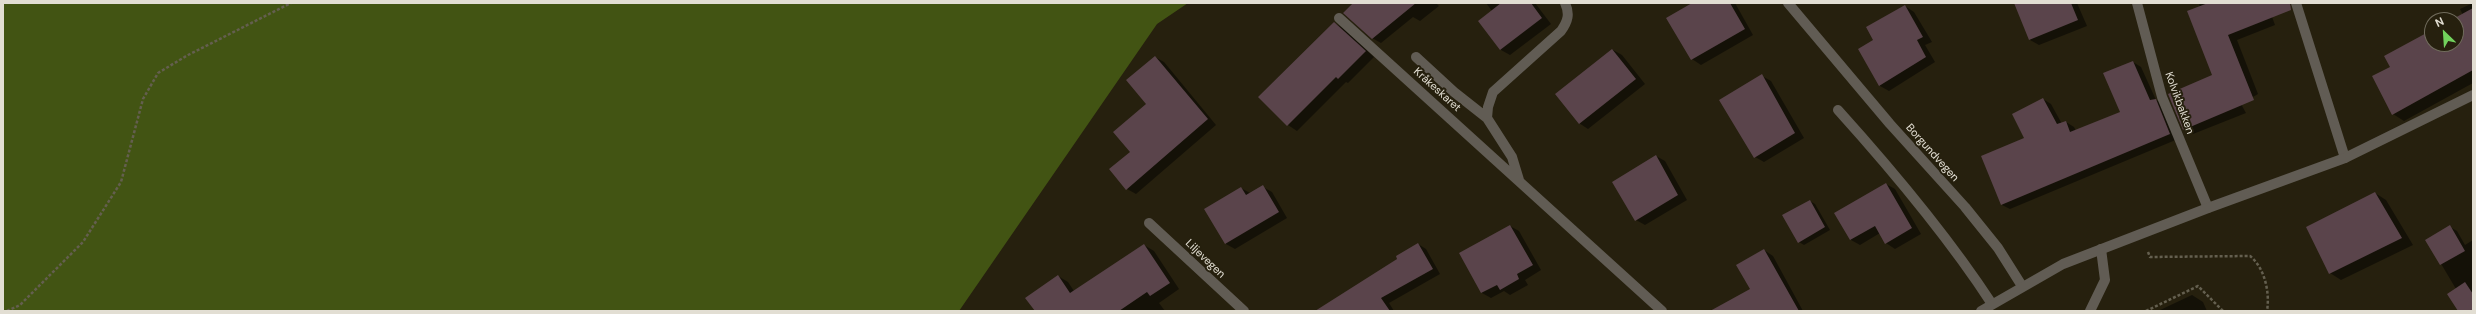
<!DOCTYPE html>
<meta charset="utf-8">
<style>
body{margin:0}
#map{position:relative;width:2476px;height:314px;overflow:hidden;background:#26200e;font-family:"DM Sans",sans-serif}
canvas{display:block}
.frame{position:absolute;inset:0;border:4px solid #e2ded3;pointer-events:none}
.north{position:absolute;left:2424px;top:12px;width:40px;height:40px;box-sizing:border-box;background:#26200e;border:1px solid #716c5d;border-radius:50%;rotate:335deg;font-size:11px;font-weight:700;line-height:16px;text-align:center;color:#e2ded3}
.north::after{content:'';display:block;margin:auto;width:14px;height:18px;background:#72d25d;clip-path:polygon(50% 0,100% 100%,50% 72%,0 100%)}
</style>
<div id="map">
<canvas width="2476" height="314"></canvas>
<div class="frame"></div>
<div class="north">N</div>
</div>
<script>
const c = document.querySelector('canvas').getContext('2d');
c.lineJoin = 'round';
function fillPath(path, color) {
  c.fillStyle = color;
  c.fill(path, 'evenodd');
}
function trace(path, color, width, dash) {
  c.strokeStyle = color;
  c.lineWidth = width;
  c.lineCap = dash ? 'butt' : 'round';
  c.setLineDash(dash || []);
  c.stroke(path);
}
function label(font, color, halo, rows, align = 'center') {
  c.font = font + ' "DM Sans",sans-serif';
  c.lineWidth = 4;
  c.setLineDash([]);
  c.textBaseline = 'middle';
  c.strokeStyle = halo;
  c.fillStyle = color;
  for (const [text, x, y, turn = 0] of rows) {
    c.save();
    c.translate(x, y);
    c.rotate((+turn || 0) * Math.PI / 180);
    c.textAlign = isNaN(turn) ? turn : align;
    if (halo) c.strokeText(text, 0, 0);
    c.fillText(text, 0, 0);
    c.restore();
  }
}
fillPath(new Path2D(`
 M3 3H1188L1157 24 959 311H3Z`), '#425413');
fillPath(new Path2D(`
 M1354 3H1436L1439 6 1420 21 1413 17 1381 43 1372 38Z
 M1486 3H1535L1551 24 1510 55 1501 50 1480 21 1492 11Z
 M1694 3H1735L1753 35 1701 65 1692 59Z
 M2015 3H2077L2087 26 2039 45 2030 40Z
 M2199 3H2267L2275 25 2237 40 2258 94 2241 104 2246 113 2193 134 2183 129 2214 76Z
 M2473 3V83L2404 121 2393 114 2392 68 2432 35V44H2456V20H2453L2463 15 2460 9Z
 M1905 6 1914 12 1932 42 1925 45 1935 62 1889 91 1880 86 1875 40Z
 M1334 23 1343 28 1374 57 1348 83 1346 82 1297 131 1288 125 1260 97Z
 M1613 50 1622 55 1645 84 1588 129 1579 123Z
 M1155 57 1164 62 1216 125 1136 194 1127 189 1131 152 1148 104Z
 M2133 62 2141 67 2156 100 2164 105 2178 139 2010 209 2002 205 2043 99 2051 104 2062 124 2066 122 2074 127 2076 131 2121 112Z
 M1762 76 1771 81 1804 138 1764 162 1755 157Z
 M1656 156 1665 161 1687 200 1645 225 1636 220Z
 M1886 184 1895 189 1921 234 1895 249 1886 243 1880 233 1860 245 1851 240 1836 213Z
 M1263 187 1272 192 1287 218 1235 249 1226 244 1205 209 1241 188 1250 193Z
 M2375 193 2386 200 2413 245 2341 280 2330 273Z
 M1810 201 1815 204 1830 230 1804 245 1799 242Z
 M1510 226 1519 231 1541 270 1525 280 1528 285 1510 295 1504 291 1491 298 1482 293 1460 254Z
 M2450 227 2457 231 2465 245 2473 240V311H2460L2456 289 2427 240Z
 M1418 244 1426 249 1440 274 1389 303 1394 311H1325Z
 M1144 245 1154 251 1179 289 1159 303 1165 311H1036L1058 276 1068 282 1074 291Z
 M1764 250 1773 256 1803 311H1726L1751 289Z
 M2192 295 2203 302 2207 311H2158Z`), '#0007');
fillPath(new Path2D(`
 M1353 3H1416L1372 39 1343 13Z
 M1501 3H1531L1542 18 1500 50 1478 21Z
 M1692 3H1730L1745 29 1691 60 1666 18Z
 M2014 3H2071L2078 20 2029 40Z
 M2208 3H2290L2291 10 2228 35 2254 100 2183 130 2168 94 2212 75 2187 11Z
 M1905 5 1923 37 1917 40 1926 57 1879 86 1858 49 1873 40 1866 27Z
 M2473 8V70L2392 115 2372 76 2390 67 2384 56 2432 30V44H2456V20H2451Z
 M1334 22 1366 51 1338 79 1336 77 1287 126 1258 97Z
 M1612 49 1636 79 1579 124 1555 94Z
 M1155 56 1208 119 1126 190 1109 169 1130 152 1113 132 1146 104 1126 80Z
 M2133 61 2150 100 2156 99 2170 134 2001 205 1981 156 2024 138 2012 114 2043 98 2057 124 2066 121 2070 132 2120 112 2103 73Z
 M1762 74 1795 133 1754 158 1719 100Z
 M1656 155 1678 195 1635 221 1612 182Z
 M1886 183 1912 228 1885 244 1875 226 1850 240 1834 213Z
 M1263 185 1279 212 1225 244 1204 209 1241 187 1246 195Z
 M2375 192 2402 238 2329 274 2306 227Z
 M1810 200 1825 227 1798 243 1782 215Z
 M1510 225 1533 265 1517 274 1519 279 1500 290 1497 285 1481 293 1459 253Z
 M2450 225 2465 251 2440 265 2425 240Z
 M1418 243 1433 269 1381 298 1390 311H1315L1397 259 1396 256Z
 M1144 244 1170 283 1150 296 1147 292 1119 311H1035L1025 298 1058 275 1070 293Z
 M1764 249 1799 311H1710L1750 289 1736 265Z
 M2465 282 2473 294V311H2458L2447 294Z`), '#5a444b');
trace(new Path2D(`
 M2148 252 2150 257 2250 256C2265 268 2270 293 2267 311
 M7 311 20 305 83 242 121 182 143 99 158 73 188 55 291 3
 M2146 311 2198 286 2223 311`), '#645f4f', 2.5, [3, 2]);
trace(new Path2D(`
 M1788 3 1890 124 1965 207 1998 248 2022 286
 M2137 3 2162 97 2208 208
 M2296 3 2345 158
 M1339 18 1662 311
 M1416 57 1454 92 1487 118
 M1838 110C1893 171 1947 235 1992 304
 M1519 180 1512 157 1487 118 1488 107 1493 92 1561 31C1568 21 1570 14 1565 3
 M1149 223 1244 311
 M2090 311 2105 280 2101 249`), '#615c54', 10);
trace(new Path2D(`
 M1981 311 2063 264 2208 208 2345 158 2473 95`), '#615c54', 10);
label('11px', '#e2ded3', '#26200e', [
 ["Kråkeskaret",1437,90,42],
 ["Kolvikbakken",2179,103,70],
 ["Borgundvegen",1932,153,48],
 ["Liljevegen",1205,259,44]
]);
</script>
